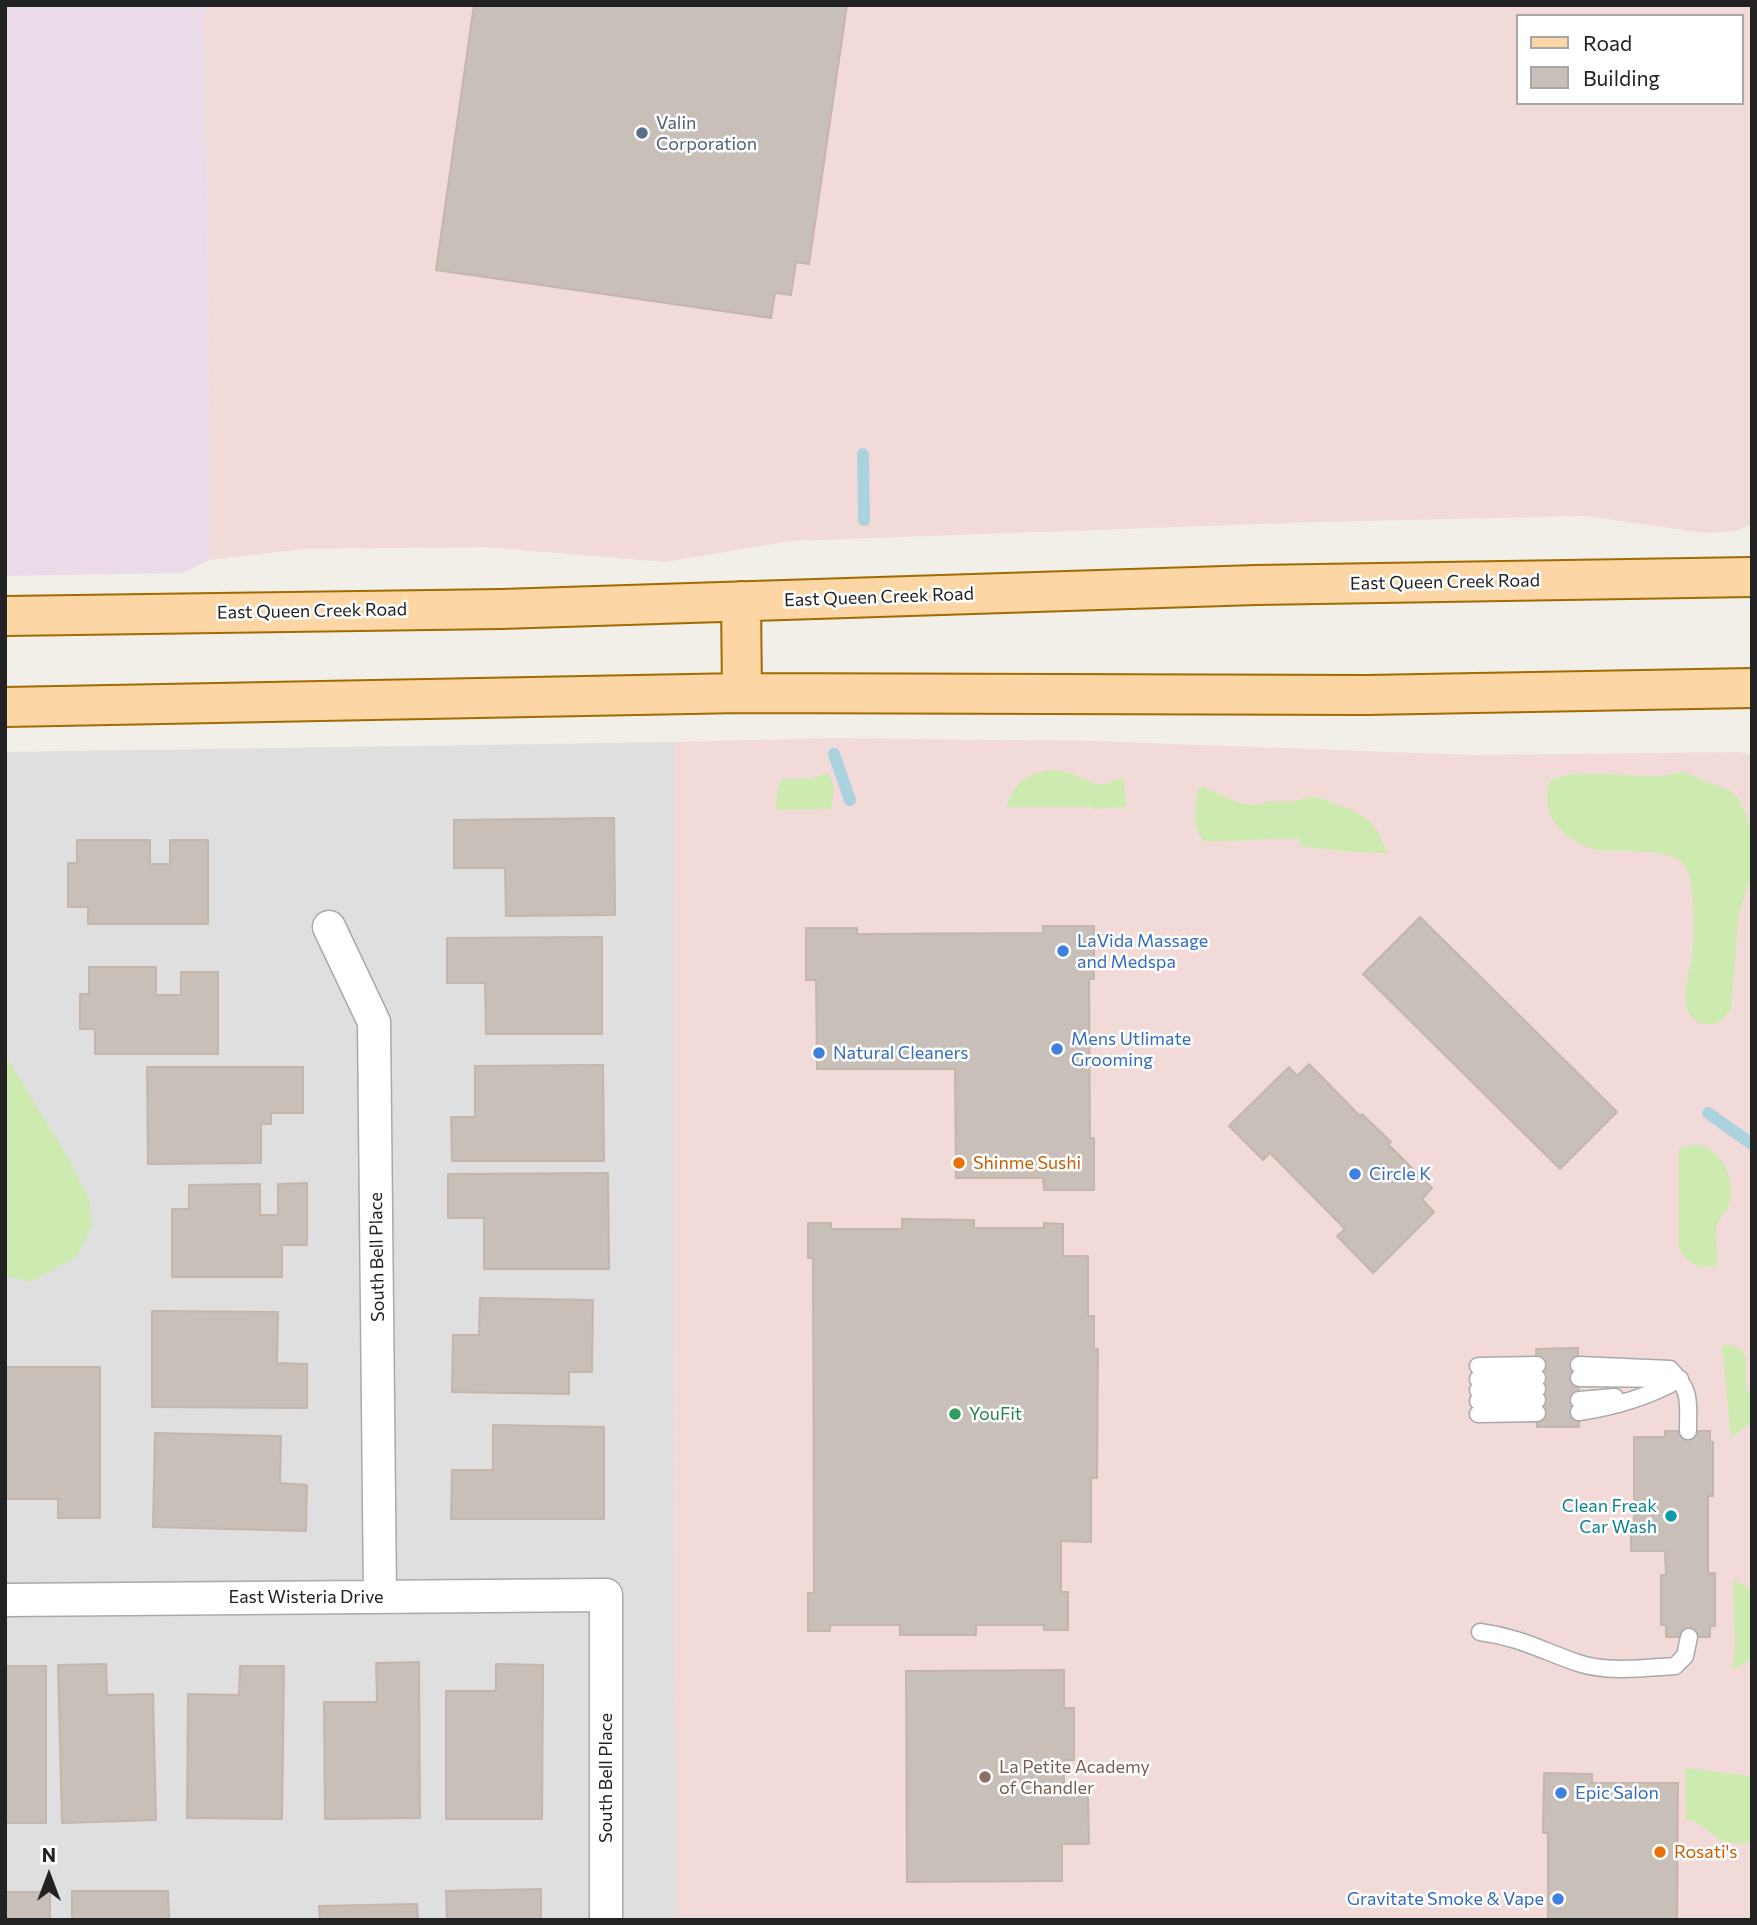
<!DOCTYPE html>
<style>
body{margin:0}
#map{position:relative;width:1757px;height:1925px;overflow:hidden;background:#f2efe9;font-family:Commissioner,sans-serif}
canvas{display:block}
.frame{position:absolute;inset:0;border:7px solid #222;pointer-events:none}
.legend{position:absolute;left:1516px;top:14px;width:228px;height:91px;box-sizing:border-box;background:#fff;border:2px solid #a7a7a7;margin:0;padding:9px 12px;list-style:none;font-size:21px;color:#222}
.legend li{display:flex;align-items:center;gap:14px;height:35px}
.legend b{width:35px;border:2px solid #a7a7a7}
.north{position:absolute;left:14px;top:1841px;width:70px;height:70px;-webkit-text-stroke:5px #fff;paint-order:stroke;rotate:0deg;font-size:19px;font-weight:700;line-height:28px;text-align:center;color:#222}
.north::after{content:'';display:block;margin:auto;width:24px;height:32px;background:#222;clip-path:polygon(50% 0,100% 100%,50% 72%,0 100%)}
</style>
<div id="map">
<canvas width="1757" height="1925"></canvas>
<div class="frame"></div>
<ul class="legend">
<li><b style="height:9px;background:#fcd6a4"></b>Road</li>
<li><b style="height:19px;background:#c7bfb8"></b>Building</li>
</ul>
<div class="north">N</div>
</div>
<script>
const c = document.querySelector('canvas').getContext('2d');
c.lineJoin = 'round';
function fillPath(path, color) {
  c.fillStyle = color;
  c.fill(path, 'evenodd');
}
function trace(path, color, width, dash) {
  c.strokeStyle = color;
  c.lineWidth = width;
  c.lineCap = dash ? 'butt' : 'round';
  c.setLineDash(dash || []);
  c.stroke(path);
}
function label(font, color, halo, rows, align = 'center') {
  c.font = font + ' Commissioner,sans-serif';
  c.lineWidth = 5;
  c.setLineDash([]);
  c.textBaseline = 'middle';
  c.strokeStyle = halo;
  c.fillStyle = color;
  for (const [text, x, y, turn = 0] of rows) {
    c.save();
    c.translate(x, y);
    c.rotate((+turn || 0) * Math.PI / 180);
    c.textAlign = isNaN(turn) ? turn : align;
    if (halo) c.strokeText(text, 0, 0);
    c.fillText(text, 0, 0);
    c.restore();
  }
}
fillPath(new Path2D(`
 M675 742 677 1920H5V752Z`), '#e0dfdf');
fillPath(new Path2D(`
 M206 5H1752V524L1735 531 1704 533 1586 516 1317 522 791 541 666 562 485 547 303 549 210 560ZM1517 16H1741V103H1517Z
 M833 738 1092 741 1472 755 1739 752 1752 755V1920H677L674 1549 675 742Z`), '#f2dad9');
fillPath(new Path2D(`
 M5 5H206L210 560 182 573 5 576Z`), '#ebdbe8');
fillPath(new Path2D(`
 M1051 770 1067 772 1096 784H1105L1123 777 1127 807 1094 809 1091 807H1006C1017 781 1023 775 1051 770Z
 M1684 772 1730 791 1739 799 1752 830V872L1739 914 1731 1008C1726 1016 1722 1024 1712 1024 1698 1026 1688 1018 1686 1004 1684 989 1689 972 1692 957 1694 940 1695 881 1686 867 1673 846 1621 853 1599 850 1585 848 1572 841 1562 831 1547 817 1545 803 1549 783 1565 765 1637 779 1662 776 1669 775 1676 773 1684 772Z
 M829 773 834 789 831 809 775 810 778 788 782 779H809Z
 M1202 786 1239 803 1257 805 1271 801 1291 802 1311 797 1324 799 1354 811 1368 820 1377 830 1387 853 1352 852 1300 846 1299 838 1204 842C1191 825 1195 810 1198 790Z
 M5 1055 68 1157 89 1199 92 1225 77 1256 31 1282 5 1276Z
 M1692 1145C1697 1145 1704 1145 1708 1148 1727 1159 1736 1186 1728 1207 1725 1214 1719 1218 1717 1226 1714 1238 1719 1252 1717 1265 1700 1271 1690 1264 1679 1250V1148Z
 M1722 1345 1736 1346 1742 1350 1746 1360V1388L1752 1397V1421L1731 1438Z
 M1733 1580 1752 1589V1660L1732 1670 1735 1643Z
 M1685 1768 1752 1776V1842C1709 1849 1715 1824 1686 1820Z`), '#cdebb0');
trace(new Path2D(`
 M863 454 864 520
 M834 754 850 800
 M1708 1113 1752 1144`), '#aad3df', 12);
const building = new Path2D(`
 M474 5H847L809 264 796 262 791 295 775 293 771 318 436 270Z
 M614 818 615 915 506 916 505 868H454V820Z
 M77 840H150V864H170V840H208V924H88V907H68V863H77Z
 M1420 917 1617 1112 1560 1169 1363 974Z
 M1043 926H1094V979H1089L1090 1138H1094V1190H1044L1043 1178H956L955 1069H817L816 980H806V928H857V934L1043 933Z
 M602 937V1034H486L485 983H447V938Z
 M89 967H156V995H181V972H218V1054H95V1029H80V994H89Z
 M1309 1064 1360 1116 1362 1114 1391 1142 1388 1144 1432 1188 1422 1199 1434 1212 1373 1273 1337 1236 1345 1229 1270 1153 1263 1160 1229 1126 1289 1067 1297 1076Z
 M603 1065 604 1161H452L451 1117H475V1066Z
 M147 1067H303V1113H271V1124H261V1163L148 1164Z
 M608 1173 609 1269H484V1218H448V1174Z
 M307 1183V1245H282V1277H172V1209H189V1185L260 1184V1215H278V1184Z
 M902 1219 974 1220V1228H1044V1223L1063 1224V1256H1088V1316H1094V1349H1098L1097 1478H1091V1542L1061 1541V1592H1068V1630H1044V1625H976V1635H900V1625H830V1631H808V1593H814L813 1258H808V1223H831V1229H902Z
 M480 1298 593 1300 592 1372H569V1394L452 1392 453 1335H479Z
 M152 1311 278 1312 277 1363 307 1364V1408L152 1407Z
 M1578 1348 1579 1427H1537L1536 1349Z
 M5 1367H100V1518H58V1499H5Z
 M493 1425 604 1427V1519H451L452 1470H493Z
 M1665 1431H1710V1442H1713V1496H1708V1573H1715V1626H1710V1637H1666V1625H1661V1575H1666L1665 1551H1631V1535H1634V1437H1665Z
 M155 1433 281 1436 280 1483 307 1485 306 1531 153 1527Z
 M419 1662 420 1818 325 1819 324 1702H377L376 1663Z
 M106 1664 107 1695 153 1694 156 1820 62 1823 58 1665Z
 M496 1664 543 1665 542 1819H446V1691H496Z
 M5 1666H46V1823H5Z
 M240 1666H284L282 1819 187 1818 188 1694 239 1695Z
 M1064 1670V1708H1074V1760H1064V1794H1088L1089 1844H1062V1881L907 1882 906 1671Z
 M1544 1773 1592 1774V1783H1678L1677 1920H1548V1833H1543Z
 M541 1889V1920H447L446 1891Z
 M72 1891H168L169 1920H72Z
 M5 1892H50V1920H5Z
 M417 1904 418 1920H320L319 1906Z`);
fillPath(building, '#c7bfb8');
trace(building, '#c4b6ab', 2);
const service = new Path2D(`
 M1579 1365 1670 1369C1692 1392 1688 1400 1688 1431
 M1478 1366 1537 1365
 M1579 1378 1677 1379
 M1478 1379 1537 1378
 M1478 1390 1537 1389
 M1579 1400 1615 1397
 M1478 1401 1537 1400
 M1579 1412C1614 1407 1648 1397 1680 1379
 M1478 1414 1537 1413
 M1480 1632C1519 1637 1543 1651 1578 1663 1609 1673 1644 1668 1675 1666L1685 1656 1689 1637`);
const minor = new Path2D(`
 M329 927 374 1022 380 1596
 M5 1600 606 1595V1920`);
const primary = new Path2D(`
 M741 601 742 693
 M5 616 501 609 1256 585 1752 577
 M5 707 742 693 1366 695 1752 688`);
trace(service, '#a9a9a9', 19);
trace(minor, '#a9a9a9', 35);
trace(primary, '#a06b00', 42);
trace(service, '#fff', 16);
trace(minor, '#fff', 32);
trace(primary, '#fcd6a4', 38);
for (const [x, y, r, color] of [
 [642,133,7,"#5c6f8a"],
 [1063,951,7,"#3f7fe0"],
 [1057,1049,7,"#3f7fe0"],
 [819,1053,7,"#3f7fe0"],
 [959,1163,7,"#e8710a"],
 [1355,1174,7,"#3f7fe0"],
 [955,1414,7,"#2e9e5b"],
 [1671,1516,7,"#0f9aa8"],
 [985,1777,7,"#8d6e63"],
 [1561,1793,7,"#3f7fe0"],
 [1660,1852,7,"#e8710a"],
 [1558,1899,7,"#3f7fe0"]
]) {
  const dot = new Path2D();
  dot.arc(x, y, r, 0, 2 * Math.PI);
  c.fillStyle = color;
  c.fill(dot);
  trace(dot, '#fff', 2.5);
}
label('18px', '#4e5e75', '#fff', [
 ["Valin",656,123],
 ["Corporation",656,144]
], 'left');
label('18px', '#222', '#fff', [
 ["East Queen Creek Road",1445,582,-1],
 ["East Queen Creek Road",879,597,-2],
 ["East Queen Creek Road",312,611,-1],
 ["South Bell Place",377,1257,-91],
 ["East Wisteria Drive",306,1597],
 ["South Bell Place",606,1778,-90]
]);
label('18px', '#366cbe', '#fff', [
 ["LaVida Massage",1077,941],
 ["and Medspa",1077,962],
 ["Mens Utlimate",1071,1039],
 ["Grooming",1071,1060],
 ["Natural Cleaners",833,1053],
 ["Circle K",1369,1174],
 ["Epic Salon",1575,1793],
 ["Gravitate Smoke & Vape",1544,1899,"right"]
], 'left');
label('18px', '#c56008', '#fff', [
 ["Shinme Sushi",973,1163],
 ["Rosati's",1674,1852]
], 'left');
label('18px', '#27864d', '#fff', [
 ["YouFit",969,1414]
], 'left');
label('18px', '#0d838f', '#fff', [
 ["Clean Freak",1657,1506],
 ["Car Wash",1657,1527]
], 'right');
label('18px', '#785e54', '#fff', [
 ["La Petite Academy",999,1767],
 ["of Chandler",999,1788]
], 'left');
</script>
